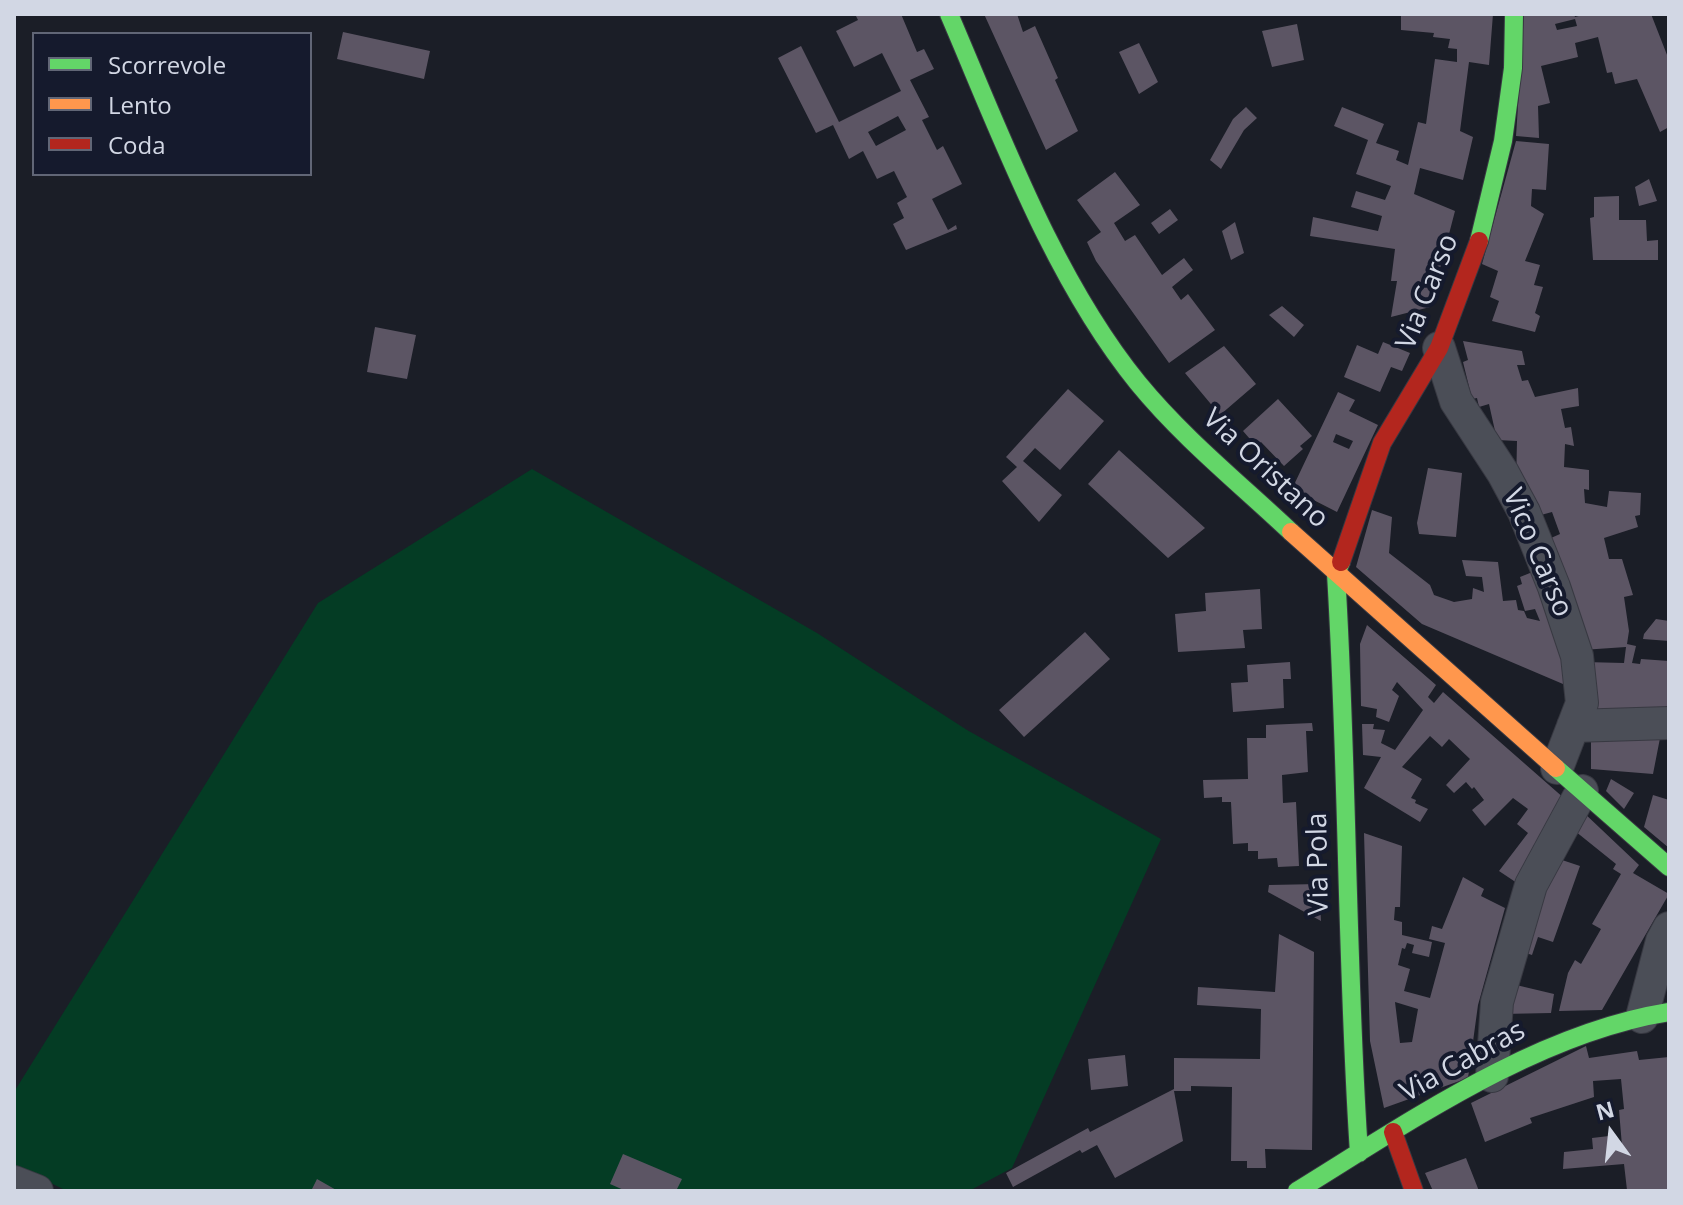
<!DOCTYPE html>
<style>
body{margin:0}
#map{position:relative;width:1683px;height:1205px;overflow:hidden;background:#1b1e27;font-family:"Open Sans",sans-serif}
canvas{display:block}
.frame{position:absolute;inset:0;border:16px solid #d2d7e4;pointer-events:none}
.legend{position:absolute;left:32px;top:32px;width:280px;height:144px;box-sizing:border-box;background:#151a2d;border:2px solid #616676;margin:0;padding:10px 14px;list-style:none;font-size:24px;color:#d2d7e4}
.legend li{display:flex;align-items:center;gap:16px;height:40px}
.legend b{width:40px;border:2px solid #616676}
.north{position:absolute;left:1571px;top:1093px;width:80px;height:80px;-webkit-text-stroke:6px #151a2d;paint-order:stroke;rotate:345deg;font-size:22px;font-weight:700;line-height:32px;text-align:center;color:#d2d7e4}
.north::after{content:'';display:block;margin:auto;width:28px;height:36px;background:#d2d7e4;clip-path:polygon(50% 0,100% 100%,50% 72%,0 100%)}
</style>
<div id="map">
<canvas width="1683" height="1205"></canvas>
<div class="frame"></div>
<ul class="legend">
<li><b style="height:10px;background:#63d668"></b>Scorrevole</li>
<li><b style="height:10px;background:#ff974d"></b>Lento</li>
<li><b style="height:10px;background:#b3261e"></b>Coda</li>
</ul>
<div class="north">N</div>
</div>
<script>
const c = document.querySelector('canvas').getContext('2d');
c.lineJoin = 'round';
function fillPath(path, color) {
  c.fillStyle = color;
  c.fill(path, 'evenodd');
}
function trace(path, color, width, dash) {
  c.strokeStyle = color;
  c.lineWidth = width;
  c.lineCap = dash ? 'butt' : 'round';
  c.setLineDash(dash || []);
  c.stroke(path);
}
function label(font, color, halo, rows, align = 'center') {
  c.font = font + ' "Open Sans",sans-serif';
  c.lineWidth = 8;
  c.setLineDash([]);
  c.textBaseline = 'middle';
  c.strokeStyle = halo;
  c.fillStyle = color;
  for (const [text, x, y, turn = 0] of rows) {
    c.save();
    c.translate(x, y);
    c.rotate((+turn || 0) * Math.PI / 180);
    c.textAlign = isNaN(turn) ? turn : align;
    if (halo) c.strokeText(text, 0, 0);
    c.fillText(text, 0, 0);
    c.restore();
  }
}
fillPath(new Path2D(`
 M532 469 817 633 967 730 1161 839 1012 1168 969 1191H67L14 1165V1092L318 603Z`), '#043c24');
fillPath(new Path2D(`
 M855 14H901L917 52 924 49 934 69 910 80 929 117 922 120 937 150 943 146 962 184 932 199 948 230 956 225 957 229 906 250 893 224 904 218 897 203 907 197 894 171 877 179 863 151 849 159 833 125 816 133 778 58 801 46 839 122 901 91 882 53 854 67 836 31 858 20ZM898 116 906 130 876 146 868 132Z
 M984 14H1017L1023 32 1035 26 1058 78 1055 80 1078 131 1046 150Z
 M1401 14H1493L1489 65 1469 62 1460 131 1473 137 1463 180 1420 168 1414 194 1455 211 1430 307 1391 317 1397 281H1391L1395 249 1310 236 1313 217 1378 231 1382 216 1351 207 1356 191 1385 200 1391 186 1356 174 1368 140 1334 126 1342 107 1384 124 1376 143 1399 151 1396 160 1408 165 1418 122 1426 124 1435 59 1457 62V49L1448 48 1450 39 1433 37 1434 33 1401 30Z
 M1524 14H1574L1575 17 1586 14H1651L1669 60V127L1660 132 1637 79 1615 84 1612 72 1607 73 1598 37 1575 43 1578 57 1541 66 1550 103 1538 106 1539 138 1516 136ZM1575 19 1577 26 1557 30 1555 24Z
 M1297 24 1304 60 1272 67 1262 31Z
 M343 32 430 51 424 79 337 59Z
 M1139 43 1158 82 1139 94 1119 52Z
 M1246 107 1257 118 1244 130 1221 169 1210 160 1233 119Z
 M1516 141 1549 144 1546 190 1532 189 1531 206 1544 214 1525 261 1540 265 1534 285 1543 287 1535 313 1540 316 1535 332 1492 321 1499 301 1490 297 1498 271 1482 264Z
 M1115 172 1140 205 1114 223 1125 241 1135 235 1162 275 1184 258 1193 270 1172 287 1181 300 1188 294 1215 330 1169 363 1096 261 1087 242 1101 232 1077 200Z
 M1649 179 1657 201 1639 206 1635 187Z
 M1619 196V220H1646L1647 241 1658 240V260H1593L1590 218 1594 217V197Z
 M1170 209 1178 220 1159 234 1151 223Z
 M1235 222 1244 253 1231 260 1222 231Z
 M1282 306 1304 325 1294 337 1269 315Z
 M375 327 416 335 407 379 367 372Z
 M1463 341 1522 351 1525 365H1517L1522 381 1528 380 1535 397 1578 388 1579 406 1561 409 1565 428 1571 427 1574 446 1565 444 1564 467 1589 470V490L1584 489 1585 503 1607 507 1609 491 1641 493 1640 515 1635 516 1638 527 1604 538 1609 559H1622L1633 595 1624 597 1629 631 1627 644 1636 646 1632 663 1640 664 1641 659 1669 661V715L1591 714 1584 662 1624 663 1626 647 1582 650 1542 542 1560 534 1552 512 1530 518 1516 487 1517 441 1497 440 1489 404 1479 407 1477 398 1472 399 1463 362 1468 360Z
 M1383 342 1410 353 1402 371 1391 367 1380 392 1344 377 1357 345 1378 354Z
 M1224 346 1256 384 1220 415 1185 373Z
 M1068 389 1104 421 1060 470 1035 448 1023 461 1062 495 1039 522 1002 481 1017 467 1006 457Z
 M1338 392 1355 400 1349 411 1378 425 1337 512 1292 489ZM1336 434 1353 441 1349 449 1333 442Z
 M1278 399 1312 436 1300 446 1303 449 1284 466 1261 442 1256 446 1243 431Z
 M1119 450 1205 528 1168 558 1088 484Z
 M1428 468 1462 473 1456 537 1419 534 1417 523Z
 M1372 510 1392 517 1389 553 1430 585 1434 595 1454 602 1472 599 1473 588 1484 592 1482 577 1466 576 1462 560 1498 562 1503 601 1516 600 1518 610 1524 611 1527 618 1540 621 1535 609 1525 611 1517 586 1522 584 1520 577 1535 571 1570 666 1563 684 1422 624 1356 567Z
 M1260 589 1262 629 1243 630 1245 648 1178 652 1175 614 1206 611 1205 593Z
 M1656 619 1669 621V641L1643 639 1644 634Z
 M1367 625 1436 685 1428 697 1434 703 1443 692 1565 799 1517 883 1499 871 1528 833 1517 824 1528 809 1513 798 1485 826 1472 810 1484 800 1474 787 1472 789 1466 782 1454 793 1446 785 1470 759 1449 739 1442 747 1430 736 1402 767 1422 779 1411 798 1416 800 1415 803 1428 809 1420 822 1364 788 1381 757 1363 755 1362 724H1374L1373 729 1385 730 1381 743 1395 750 1423 710 1397 682 1392 690 1399 696 1389 722 1376 717 1377 709 1361 706 1360 644Z
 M1085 632 1110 659 1024 737 999 710Z
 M1290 662 1291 679H1283L1284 708 1233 712 1231 683 1248 682 1247 665Z
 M1312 723 1313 731H1306L1308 772 1282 775 1283 803 1296 802 1299 866 1278 867 1277 858 1258 859V851H1248V843L1233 844 1231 802H1222V797L1204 798 1203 780 1248 779 1247 738H1266V725Z
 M1661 733 1653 774 1591 769V737Z
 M1611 779 1634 793 1624 809 1606 791Z
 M1653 795 1669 800V848L1644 827Z
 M1582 811 1639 865 1633 873 1669 894 1602 1010 1559 1011 1568 973 1575 960 1581 964 1601 929 1592 924 1621 874 1613 869 1616 864 1570 827Z
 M1364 833 1402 846 1400 907H1395L1394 920 1402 922V935L1432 942 1429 957 1412 953 1414 945 1407 943 1405 949 1402 948 1398 965 1410 969 1404 991 1430 998 1445 943 1429 939 1432 926 1442 929 1463 877 1484 889 1481 896 1505 908 1478 1005 1468 1078 1384 1108 1370 1041ZM1395 1002 1418 1009 1412 1042 1400 1043Z
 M1556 858 1580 866 1553 942 1538 937 1532 955 1523 952Z
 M1319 884 1321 921 1268 892 1269 885Z
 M1279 934 1314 952 1312 1150 1265 1149 1266 1168H1247V1161H1231L1232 1087 1191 1086V1091H1174L1183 1141 1115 1178 1097 1145 1082 1153 1080 1150 1013 1187 1006 1173 1088 1128 1090 1132 1174 1089V1058L1260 1059 1261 1009 1197 1005 1198 987 1275 992Z
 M1512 984 1554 994 1551 1013 1502 1014Z
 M1586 1046 1589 1058 1637 1051 1639 1060 1669 1057V1191L1627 1190 1624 1164 1563 1169 1564 1152 1593 1149 1592 1138 1609 1136 1610 1147 1622 1146 1619 1110 1624 1109 1621 1079 1593 1081 1594 1097 1530 1118 1532 1123 1485 1142 1471 1103Z
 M1125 1055 1128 1086 1091 1090 1088 1059Z
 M623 1154 682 1179 676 1191H626L610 1184Z
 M1466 1158 1479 1191H1433L1425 1173Z
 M317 1179 338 1191H311Z`), '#5c5564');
const street = new Path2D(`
 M1439 348 1456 401 1503 473 1524 512 1554 587 1577 656 1582 703 1557 768
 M1573 726 1669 723
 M1642 1017 1662 941 1669 928
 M1492 1076 1497 1002 1531 885 1582 791
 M14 1182 37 1191`);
const fast = new Path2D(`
 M949 14C1001 135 1054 280 1138 383 1183 438 1239 483 1291 532
 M1479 241 1503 141 1513 68 1514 14
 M1341 562 1336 574C1348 767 1346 960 1359 1153
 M1556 768 1669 867
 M1297 1191C1409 1122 1537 1033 1669 1012`);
const slow = new Path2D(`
 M1291 532 1556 768`);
const jam = new Path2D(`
 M1341 562 1382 443 1439 348 1479 241
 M1393 1132 1414 1191`);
trace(street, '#383942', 34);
trace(fast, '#383942', 20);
trace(slow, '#383942', 20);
trace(jam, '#383942', 20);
trace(street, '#4b4e57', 32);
trace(fast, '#63d668', 18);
trace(slow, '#ff974d', 18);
trace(jam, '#b3261e', 18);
label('28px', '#d2d7e4', '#151a2d', [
 ["Via Carso",1428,292,-68],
 ["Via Oristano",1265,469,43],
 ["Vico Carso",1537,553,67],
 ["Via Pola",1319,864,-91],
 ["Via Cabras",1463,1062,-29]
]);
</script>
